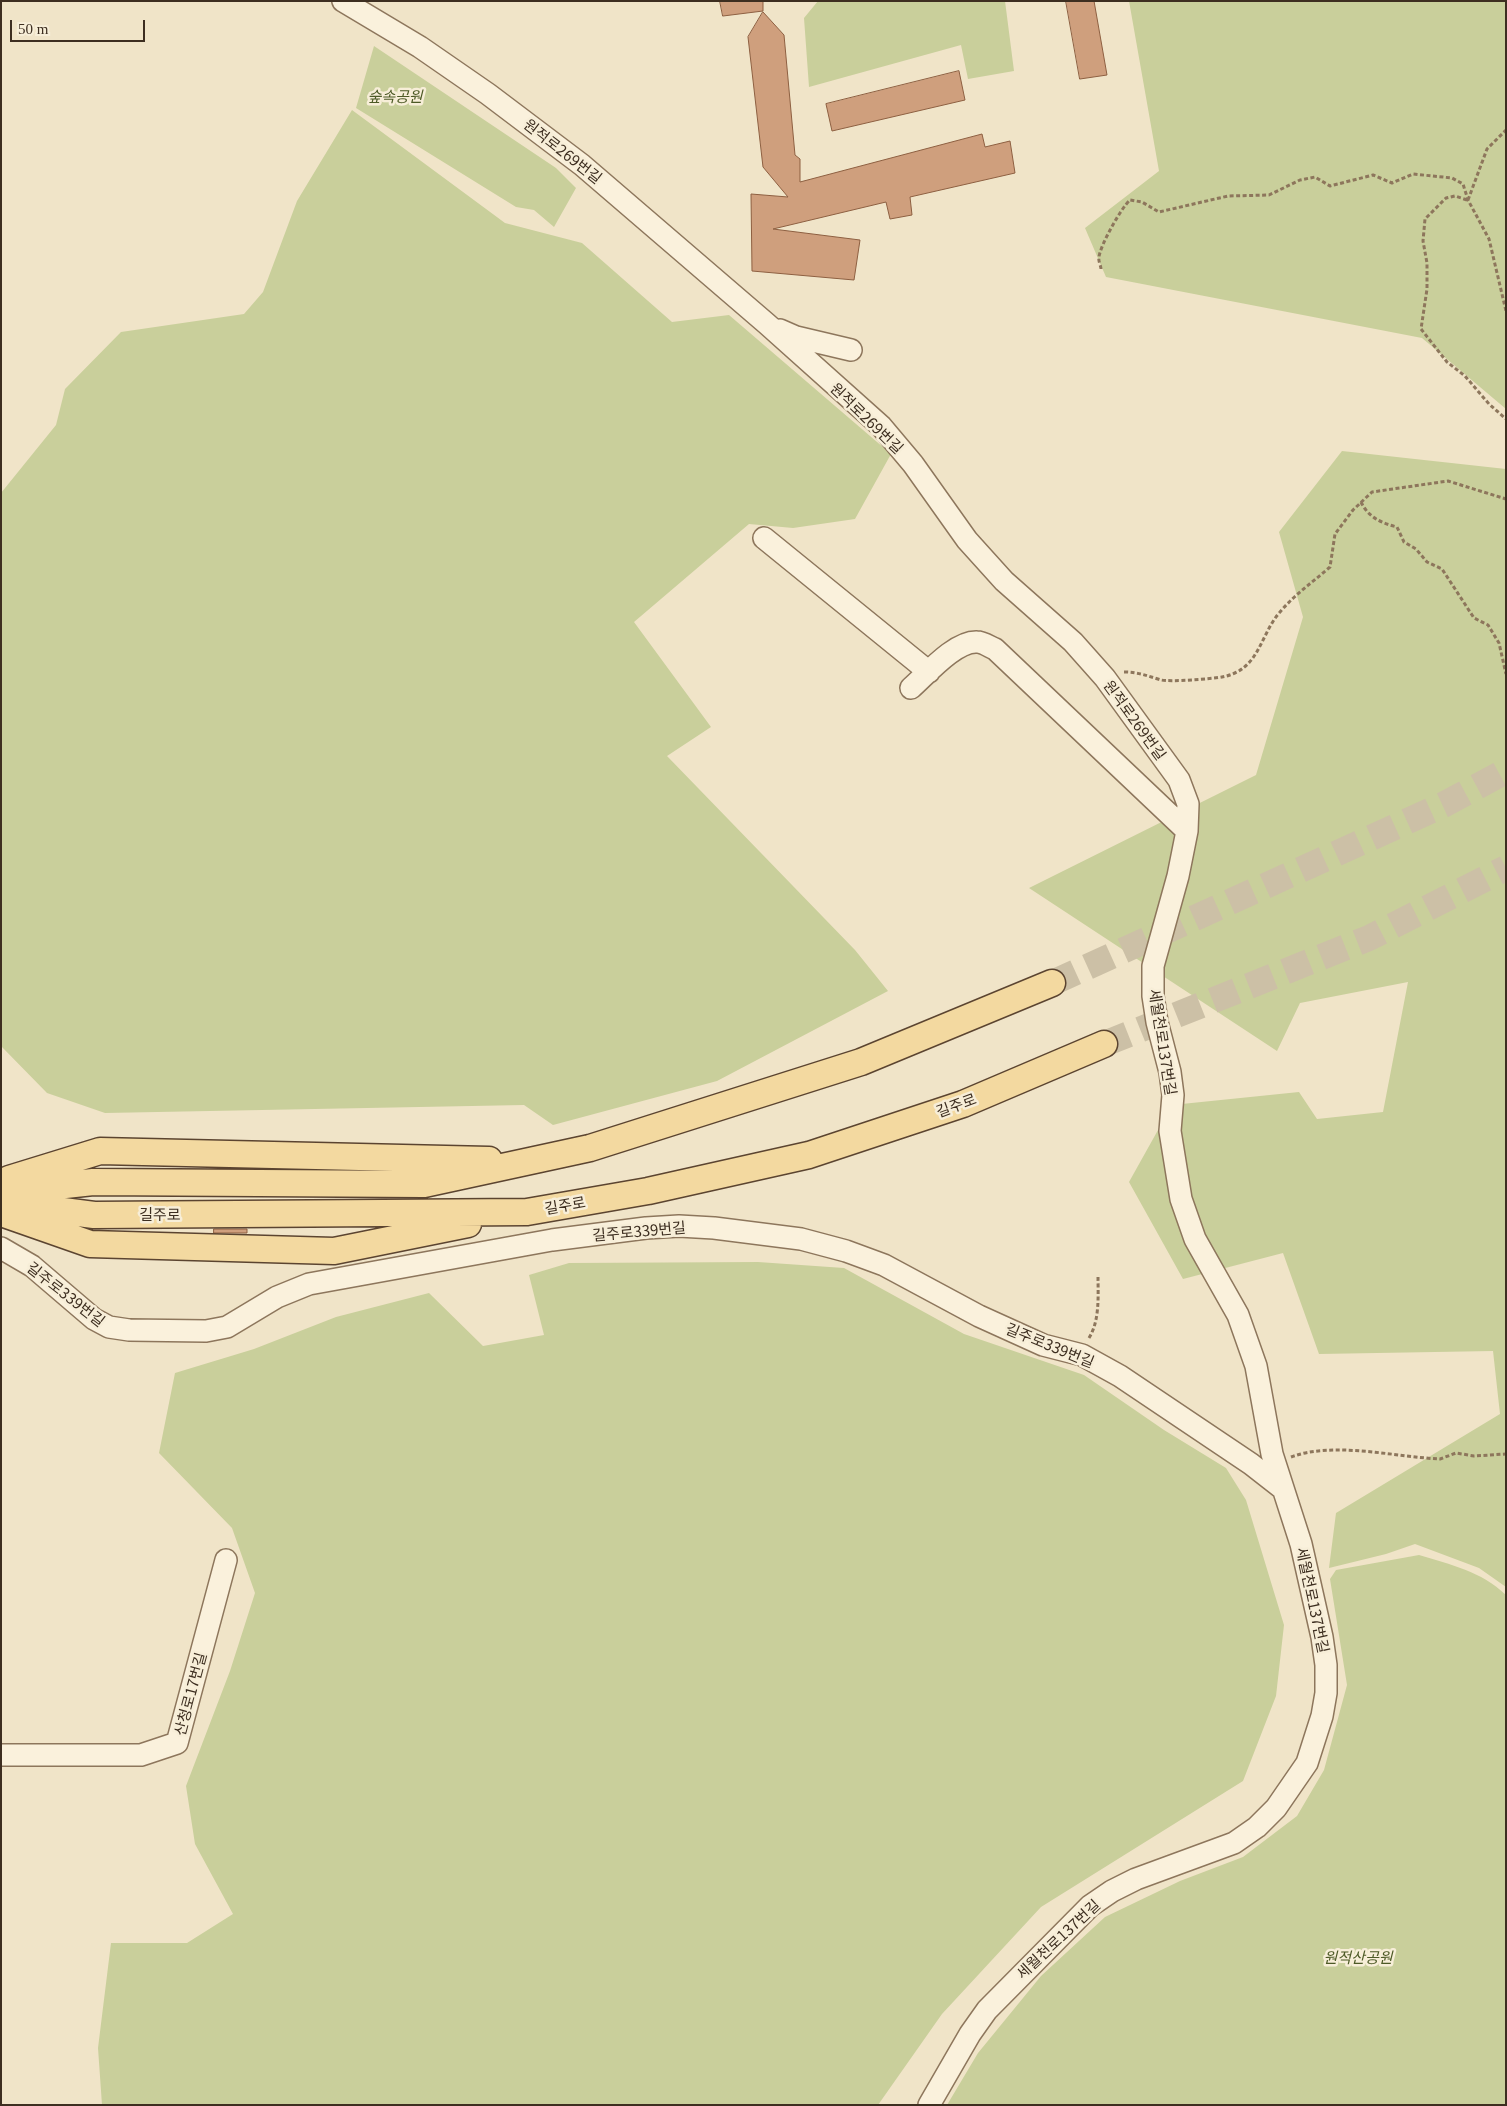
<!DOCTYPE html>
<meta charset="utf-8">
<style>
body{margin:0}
#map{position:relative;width:1507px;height:2106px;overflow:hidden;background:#f0e4c8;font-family:Georgia,serif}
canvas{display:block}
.frame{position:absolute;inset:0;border:2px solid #3d2e20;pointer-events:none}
.scale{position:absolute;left:10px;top:20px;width:135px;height:22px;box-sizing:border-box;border:2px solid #3d2e20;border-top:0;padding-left:6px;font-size:15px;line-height:18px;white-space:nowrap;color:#3d2e20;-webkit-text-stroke:4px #f7eed8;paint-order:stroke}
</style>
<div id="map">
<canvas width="1507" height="2106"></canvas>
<div class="frame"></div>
<div class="scale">50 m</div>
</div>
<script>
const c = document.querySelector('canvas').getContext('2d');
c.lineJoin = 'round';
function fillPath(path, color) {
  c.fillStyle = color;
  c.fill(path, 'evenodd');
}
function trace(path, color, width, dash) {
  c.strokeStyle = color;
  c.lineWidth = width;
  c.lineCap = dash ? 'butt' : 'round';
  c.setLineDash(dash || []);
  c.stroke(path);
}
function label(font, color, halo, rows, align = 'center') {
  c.font = font + ' Georgia,"Noto Sans KR",serif';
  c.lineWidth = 5;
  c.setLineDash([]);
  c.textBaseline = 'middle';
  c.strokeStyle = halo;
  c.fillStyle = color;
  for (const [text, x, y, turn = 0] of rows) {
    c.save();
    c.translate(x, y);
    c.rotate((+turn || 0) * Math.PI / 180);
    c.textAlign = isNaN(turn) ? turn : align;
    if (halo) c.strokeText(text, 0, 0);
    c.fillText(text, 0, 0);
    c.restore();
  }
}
fillPath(new Path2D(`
 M818 1H1005L1014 71 968 79 961 45 809 87 804 18Z
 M1129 1H1506V409L1422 338 1106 277 1085 228 1159 171Z
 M374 46 556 168 576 188 554 227 534 210 516 207 356 108Z
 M352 110 505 223 582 243 672 322 729 315 891 454 855 519 793 528 749 524 634 622 711 727 667 756 855 950 888 991 717 1081 553 1125 524 1105 105 1113 47 1093 1 1046V493L56 425 65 389 121 332 244 314 263 292 297 201Z
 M1342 451 1506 469V1587L1479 1568 1415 1544 1386 1554 1329 1568 1336 1513 1500 1414 1493 1351 1319 1354 1283 1253 1183 1279 1129 1182 1172 1105 1299 1092 1317 1119 1383 1112 1408 982 1300 1003 1277 1051 1029 888 1256 775 1303 617 1279 532Z
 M758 1262 844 1268 964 1334 1084 1375 1164 1430 1226 1468 1246 1500 1284 1625 1276 1696 1243 1781 1041 1907 942 2014 878 2105H102L98 2048 111 1943H187L233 1914 195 1844 186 1786 230 1671 255 1593 232 1528 159 1453 175 1373 254 1349 336 1317 429 1293 483 1346 544 1335 529 1275 569 1263Z
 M1419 1555C1451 1565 1481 1571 1506 1595V2105H947L978 2053 1041 1976 1105 1917 1180 1881 1243 1857 1297 1816 1324 1770 1347 1685 1330 1579 1336 1570Z`), '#c9cf9b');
const building = new Path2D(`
 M720 1H763V11L723 16Z
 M1066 1H1094L1107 75 1080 79Z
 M763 12 784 35 795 155 800 159V182L982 134 985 147 1010 141 1015 173 910 197 912 215 890 219 886 202 773 229 860 240 854 280 752 271 751 194 788 197 763 167 748 37Z
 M959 71 965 100 832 131 826 104Z
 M214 1229H247V1233H214Z`);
fillPath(building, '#cf9f7d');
trace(building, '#8d5f41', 1);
trace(new Path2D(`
 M1052 983 1443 805 1506 771
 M1104 1044 1369 938 1506 868`), '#ccc0a6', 26, [26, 13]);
const minor = new Path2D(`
 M343 1 420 47 488 94 582 165 767 324 881 426 913 464 967 540 1004 581 1073 642 1105 678 1179 780 1188 804 1187 831 1178 876 1153 966V996L1157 1022 1170 1072 1173 1095 1170 1131 1181 1199 1195 1239 1238 1315 1256 1366 1272 1454 1301 1544 1322 1637 1326 1665V1693L1322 1716 1307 1763 1276 1808 1257 1827 1234 1843 1136 1879 1112 1891 1090 1906 987 2010 970 2034 929 2105
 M780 330 796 337 851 350
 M764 538 929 672
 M911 688C927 674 955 641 977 642 983 642 990 647 995 649L1187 831
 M1 1248 32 1266 94 1319 109 1327 129 1330 206 1331 227 1327 277 1297 309 1284 552 1240 646 1228 679 1226 714 1228 801 1239 846 1251 884 1265 979 1316 1043 1345 1082 1355 1120 1376 1251 1464 1283 1489
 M1 1755H141L177 1743 226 1560`);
const major = new Path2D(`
 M9 1179 100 1151 489 1160
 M1 1192 93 1182 424 1184 590 1148 861 1062 1052 983
 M1 1203 94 1215 527 1212 648 1191 809 1155 963 1104 1104 1044
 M4 1214 90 1244 334 1251 468 1224`);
trace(minor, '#8d765c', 24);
trace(major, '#5b4430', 29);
trace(new Path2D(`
 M1467 200 1455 196 1446 198 1425 219 1423 241 1427 263V289L1421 329 1447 362 1465 376 1489 404 1506 419
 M1468 200 1487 149 1506 130
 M1101 269C1101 266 1098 261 1099 257 1100 246 1121 208 1130 200L1142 202 1159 212 1228 196 1269 195 1300 180 1315 177 1330 186 1373 175 1392 183 1413 174 1452 178 1463 184 1468 200 1489 239 1506 311
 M1361 502C1368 517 1381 523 1397 527L1404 542 1416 549 1427 562 1442 569 1474 618 1488 625 1499 643 1506 674
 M1124 672C1138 672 1148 676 1161 680 1171 682 1211 679 1222 677 1260 670 1259 636 1280 612 1295 594 1313 582 1330 567L1335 534 1353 510 1372 492 1448 481 1506 499
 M1089 1338C1100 1320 1098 1296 1098 1275
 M1291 1457C1334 1441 1395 1457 1440 1459L1456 1453 1474 1456 1506 1454`), '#8d765c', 3, [4, 2.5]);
trace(minor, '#faf1dc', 21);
trace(major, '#f3d9a0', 26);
label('italic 15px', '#4d5a26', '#f7eed8', [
 ["숲속공원",395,96],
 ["원적산공원",1358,1957]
]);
label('15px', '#3d2e20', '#f7eed8', [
 ["원적로269번길",563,151,38],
 ["원적로269번길",867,418,44],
 ["원적로269번길",1135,720,54],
 ["세월천로137번길",1163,1042,81],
 ["길주로",956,1105,-20],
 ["길주로",565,1205,-10],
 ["길주로",160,1214],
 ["길주로339번길",639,1231,-5],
 ["길주로339번길",66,1294,38],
 ["길주로339번길",1050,1345,22],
 ["세월천로137번길",1313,1600,78],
 ["산청로17번길",190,1694,-75],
 ["세월천로137번길",1058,1939,-43]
]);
</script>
